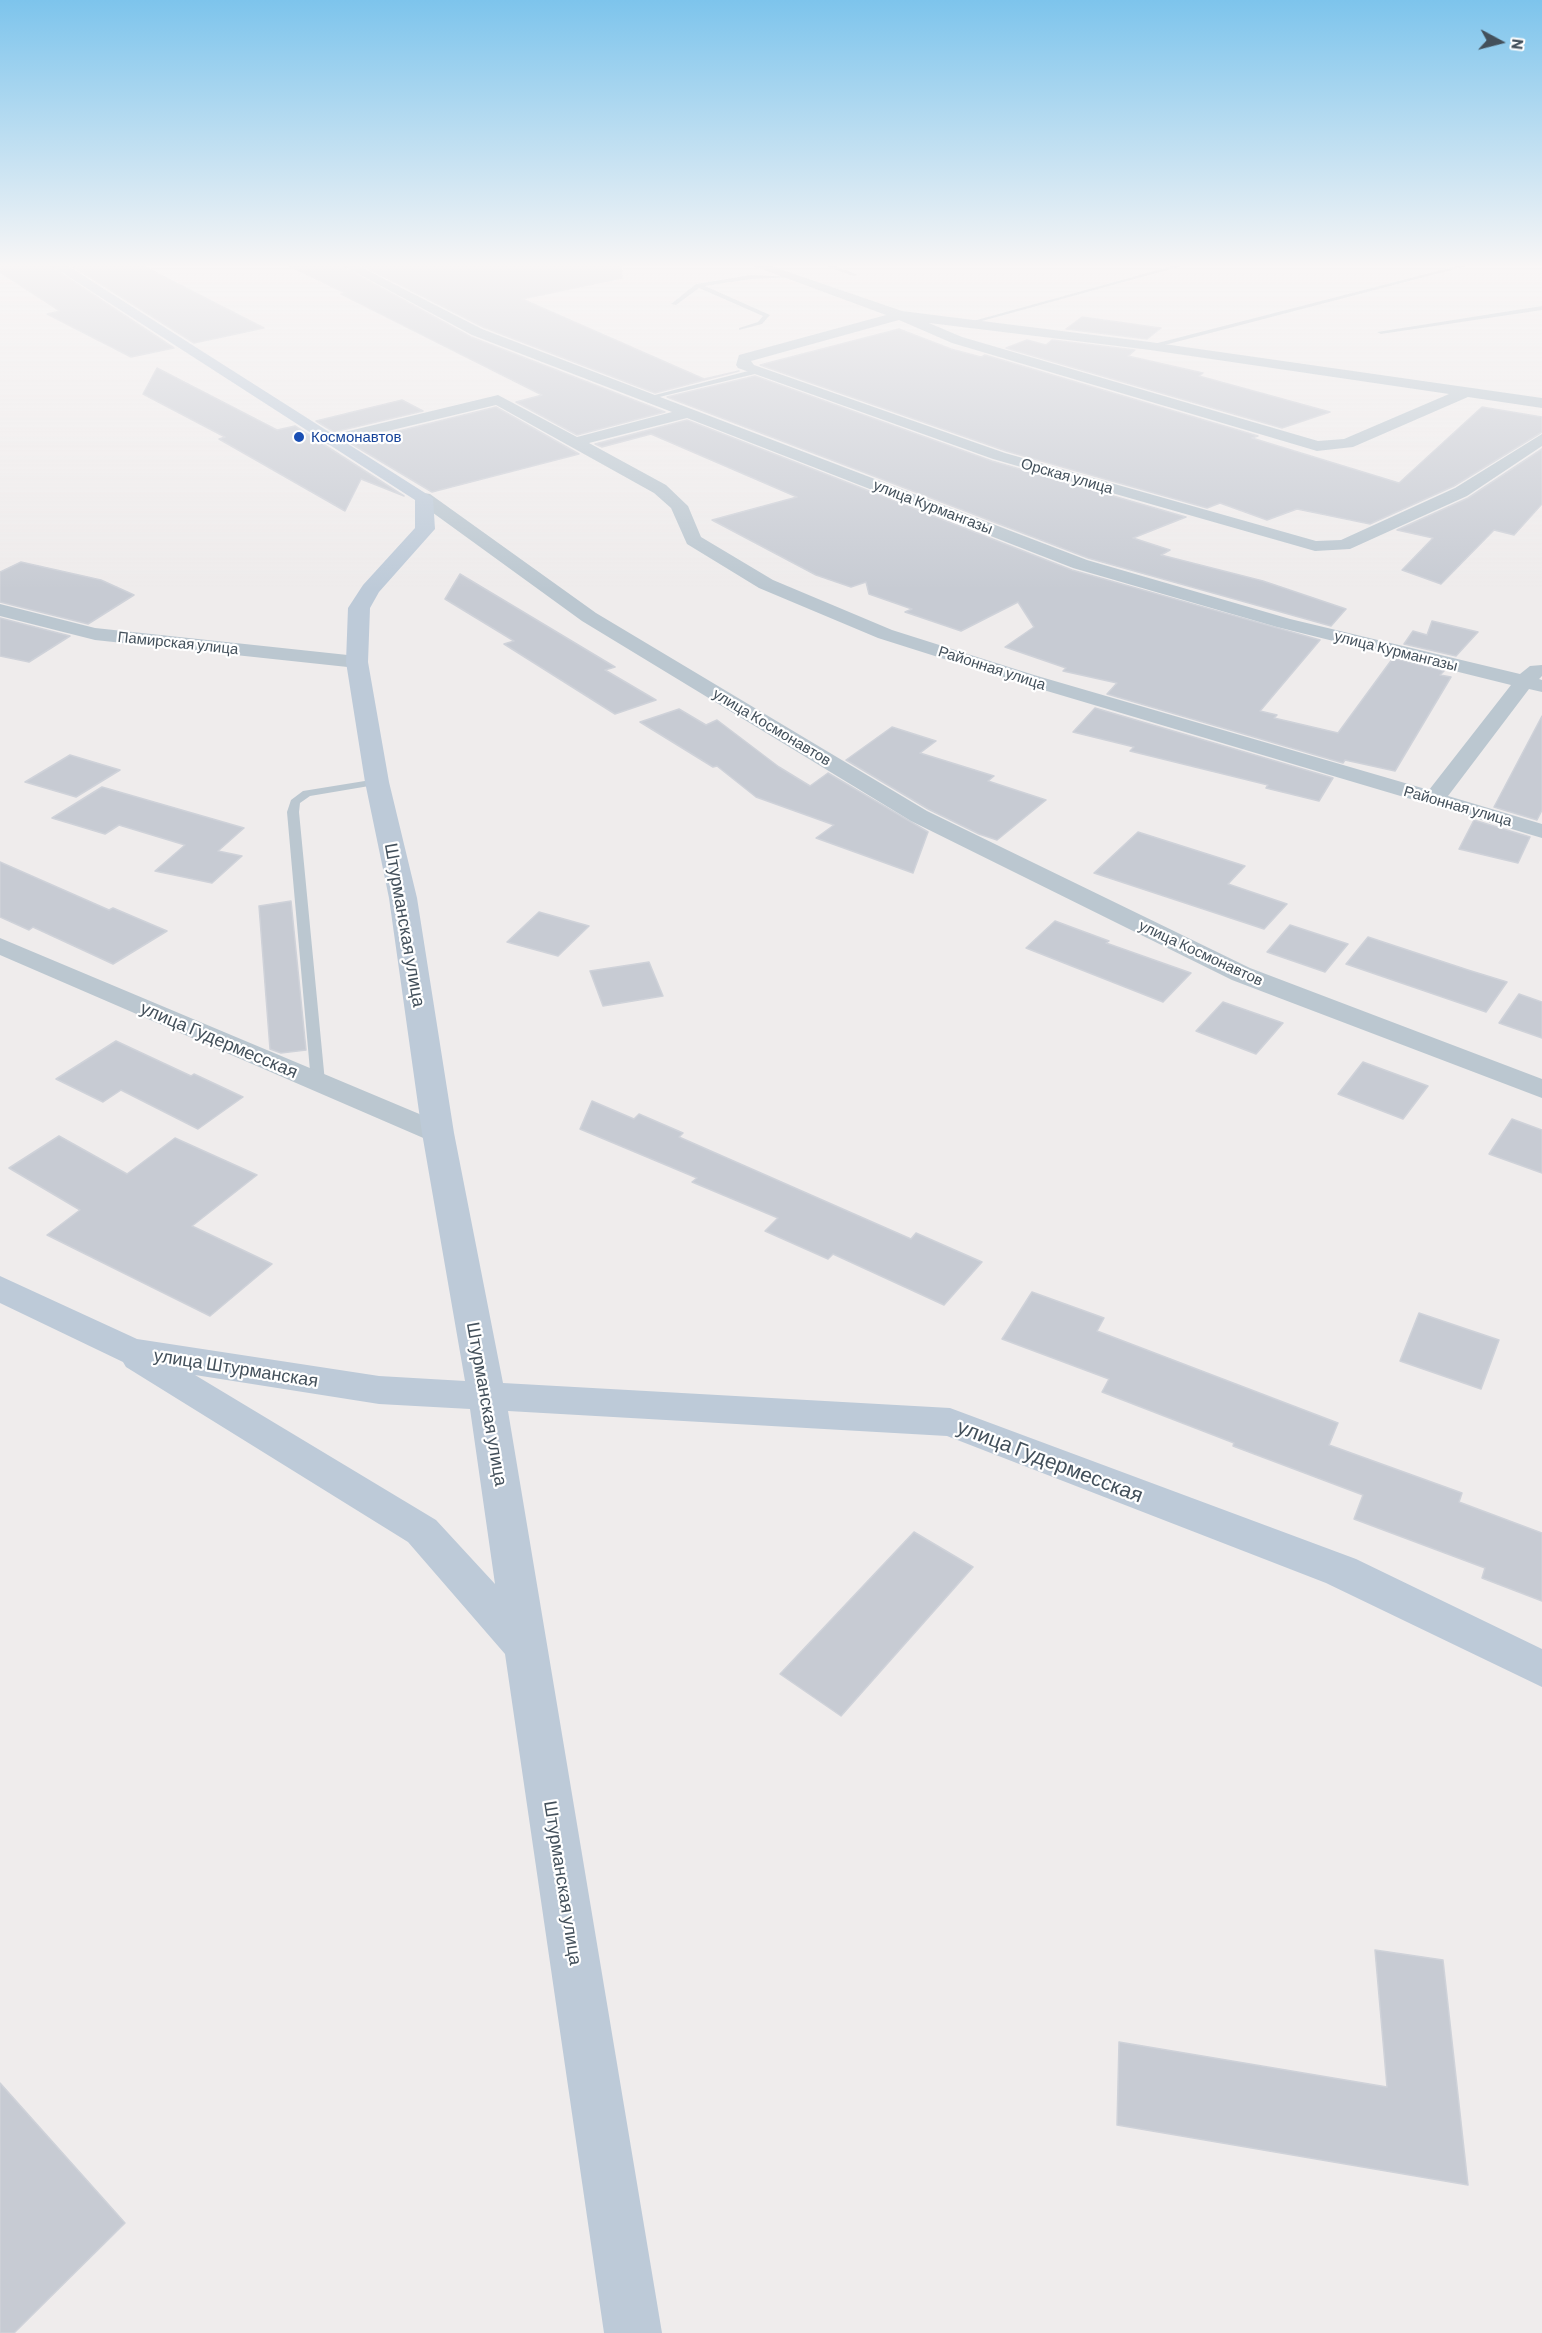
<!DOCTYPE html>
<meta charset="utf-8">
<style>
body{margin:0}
#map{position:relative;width:1542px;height:2333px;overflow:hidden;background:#efecec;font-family:Barlow,sans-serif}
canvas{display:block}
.north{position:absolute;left:1470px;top:12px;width:60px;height:60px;-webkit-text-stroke:4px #fff;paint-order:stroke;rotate:97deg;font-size:16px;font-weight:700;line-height:24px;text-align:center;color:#43505b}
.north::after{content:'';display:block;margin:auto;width:21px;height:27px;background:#43505b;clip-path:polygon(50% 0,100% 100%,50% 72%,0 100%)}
</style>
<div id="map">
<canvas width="1542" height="2333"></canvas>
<div class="north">N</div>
</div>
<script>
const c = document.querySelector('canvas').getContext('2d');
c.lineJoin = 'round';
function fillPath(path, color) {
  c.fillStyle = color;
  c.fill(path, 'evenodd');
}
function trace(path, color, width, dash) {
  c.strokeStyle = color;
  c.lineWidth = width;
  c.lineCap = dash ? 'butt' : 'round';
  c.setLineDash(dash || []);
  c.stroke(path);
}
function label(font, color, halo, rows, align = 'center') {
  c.font = font + ' Barlow,sans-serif';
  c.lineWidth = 4.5;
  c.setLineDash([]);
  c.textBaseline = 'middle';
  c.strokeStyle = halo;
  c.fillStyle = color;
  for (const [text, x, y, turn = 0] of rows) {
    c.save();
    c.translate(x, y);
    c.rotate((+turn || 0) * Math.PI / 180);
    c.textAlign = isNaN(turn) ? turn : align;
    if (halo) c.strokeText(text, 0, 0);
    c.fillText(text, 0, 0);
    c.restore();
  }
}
const building = new Path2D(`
 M0 264H47L174 348 131 357 47 314 60 311 0 272Z
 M69 264H139L264 328 194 343Z
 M286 264H338L471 337 665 412 577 435 516 402 542 395 341 294 345 293Z
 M359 264H621L622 278 522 299 704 379 739 371 655 393 483 327Z
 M1082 317 1161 328 1147 339 1066 329Z
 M899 329 951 349 981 357 985 355 1258 436 1252 438 1399 483 1482 407 1542 417V432L1454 486 1370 524 1297 509 1267 520 1220 503 1207 508 1006 451 760 365Z
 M1027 340 1046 345 1052 340 1135 350 1128 356 1203 373 1199 376 1330 412 1282 428 1006 348Z
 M157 368 277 430 295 426 404 496 361 479 345 511 219 439 225 437 143 394Z
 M755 376 992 461 1186 517 1133 538 1170 550 1161 555 1263 581 1346 609 1331 626 1088 558 667 397Z
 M402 400 423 411 334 432 316 421Z
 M496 407 579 454 432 492 350 443Z
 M687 420 1072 570 1320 640 1260 711 1277 715 1274 718 1338 733 1393 658 1444 671 1440 675 1451 677 1395 771 1345 760 1343 763 1107 694 1117 683 1063 671 1066 668 1005 647 1034 627 1018 602 961 631 905 612 912 609 869 594 866 582 851 587 816 575 712 520 797 497 651 434 602 447 595 444Z
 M1542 449V504L1514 535 1494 530 1441 584 1402 570 1433 538 1397 530 1468 498Z
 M21 562 101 580 134 595 88 624 0 602V572Z
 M460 574 615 667 605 670 656 700 615 714 504 644 514 641 445 599Z
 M0 618 70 636 29 662 0 656Z
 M1432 621 1478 632 1456 656 1404 644 1413 631 1427 635Z
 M1095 708 1333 778 1319 801 1266 788 1268 785 1130 751 1134 747 1073 732Z
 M679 709 706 725 717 720 779 767 810 786 828 773 928 832 913 873 816 838 834 825 756 797 717 766 713 767 640 722Z
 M1542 716V810L1537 820 1494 807Z
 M892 727 936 741 920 753 994 776 988 781 1046 800 997 840 979 834 928 809 846 760Z
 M70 755 120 770 76 797 25 782Z
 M102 787 244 828 218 851 242 856 212 883 155 871 185 845 119 825 105 834 52 818Z
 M1474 820 1530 837 1518 863 1459 849Z
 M1138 832 1245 866 1228 884 1287 904 1264 929 1094 873Z
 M0 862 109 910 113 908 167 931 113 964 33 927 29 930 0 917Z
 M291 901 306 1050 281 1053 270 1049 259 906Z
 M539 912 589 926 558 956 507 942Z
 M1055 921 1109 941 1106 943 1191 973 1163 1002 1026 948Z
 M1290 925 1348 944 1325 972 1267 952Z
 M1368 937 1468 970 1507 982 1486 1012 1346 964Z
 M649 962 663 996 603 1006 590 971Z
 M1519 994 1542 1002V1038L1499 1023Z
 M1223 1002 1283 1023 1256 1054 1196 1031Z
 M116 1041 191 1076 194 1074 243 1097 198 1129 121 1090 103 1102 56 1079Z
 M1363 1062 1428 1086 1403 1119 1338 1094Z
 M592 1101 634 1119 639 1114 683 1133 679 1137 911 1239 916 1233 982 1262 944 1305 833 1254 828 1259 765 1231 778 1218 692 1182 697 1178 580 1129Z
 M1512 1119 1542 1130V1173L1489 1154Z
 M59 1136 127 1174 175 1138 257 1175 192 1226 272 1264 210 1316 47 1235 80 1210 9 1168Z
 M1032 1292 1104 1318 1097 1331 1338 1423 1329 1445 1462 1493 1459 1502 1542 1533V1601L1482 1578 1485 1568 1354 1519 1363 1495 1233 1446 1234 1443 1102 1392 1109 1379 1002 1339Z
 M1419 1313 1499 1340 1481 1389 1400 1361Z
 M914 1532 973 1567 841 1716 780 1674Z
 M1375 1950 1443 1960 1468 2185 1117 2125 1119 2042 1387 2087Z
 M0 2083 125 2223 14 2333H0Z`);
fillPath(building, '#c7cbd3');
trace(building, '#cfd2d9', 1.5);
fillPath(new Path2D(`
 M822 264H830L858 275 853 276Z
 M1180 264H1189L971 324 966 323Z
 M1465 264H1474L1153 348 1146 346Z
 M751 275 794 277 751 279 705 286 770 315 762 324 739 330V328L758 322 763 316 699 288 676 305 671 304 696 284Z
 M1542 306V310L1381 334 1377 332Z
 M756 369 759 373 651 399 647 397Z
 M377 779 383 782 381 784 310 796 300 803 299 812 325 1082 318 1086 311 1082 287 812 291 800 303 791Z`), '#bbc7d0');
fillPath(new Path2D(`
 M340 264H355L482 329 1087 560 1290 619 1520 674 1530 666 1542 665V676L1539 679 1542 680V692L1529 689 1448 796 1542 824V838L1020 683 878 638 759 588 687 544 671 508 654 493 496 405 330 445 324 443 322 440 324 437 498 395 577 437 672 412 472 335ZM687 418 1073 568 1277 627 1511 685 1429 790 1034 675 892 630 773 580 701 537 688 506 666 485 589 443Z
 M748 264H765L902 311 1150 342 1542 398V408L1468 397 1353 447 1317 451 952 343 899 320 751 361 754 365 1005 453 1316 541 1341 540 1455 488 1542 434V446L1467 496 1350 549 1315 551 993 459 738 368 736 365 739 355 886 315ZM929 323 1150 350 1449 394 1344 439 1318 441 962 337Z
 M424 493 430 494 596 613 927 811 1250 968 1542 1079V1098L1232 980 911 821 582 621 418 502 415 498 418 494Z
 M0 604 95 628 357 656 364 658 367 662 364 666 357 668 95 640 0 616Z
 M0 938 448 1126 453 1133 448 1140 438 1142 428 1140 0 955Z`), '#bbc7d0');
fillPath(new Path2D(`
 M49 264H65L433 498 435 529 379 592 370 608 368 662 389 782 417 898 454 1133 503 1383 950 1408 1356 1559 1542 1649V1687L1326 1583 947 1436 508 1411 662 2333H604L505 1654 408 1542 126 1367 123 1362 0 1303V1276L137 1339 379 1376 465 1381 422 1133 389 898 365 782 346 662 348 608 363 585 415 528V500ZM195 1375 379 1404 470 1409 495 1584 436 1520Z`), '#bdcad8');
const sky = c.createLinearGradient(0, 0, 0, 590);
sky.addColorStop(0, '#7dc4ec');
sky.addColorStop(0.45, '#f8f6f6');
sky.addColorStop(1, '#f8f6f600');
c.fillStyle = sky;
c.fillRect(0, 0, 1542, 590);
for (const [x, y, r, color] of [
 [299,437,6,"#1a4fb4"]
]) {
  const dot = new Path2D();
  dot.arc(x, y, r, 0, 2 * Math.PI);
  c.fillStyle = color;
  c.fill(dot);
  trace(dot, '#fff', 2);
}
label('15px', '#164399', '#fff', [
 ["Космонавтов",311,437]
], 'left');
label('15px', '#43505b', '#fff', [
 ["Орская улица",1067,476,16],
 ["улица Курмангазы",933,507,21],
 ["Памирская улица",178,643,6],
 ["улица Курмангазы",1396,651,14],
 ["Районная улица",992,668,18],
 ["улица Космонавтов",772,727,31],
 ["Районная улица",1458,806,16],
 ["улица Космонавтов",1201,953,25]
]);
label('18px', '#43505b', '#fff', [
 ["Штурманская улица",405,925,80],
 ["улица Гудермесская",219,1040,23],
 ["улица Штурманская",236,1368,9],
 ["Штурманская улица",487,1404,80],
 ["Штурманская улица",563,1883,81]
]);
label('21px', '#43505b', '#fff', [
 ["улица Гудермесская",1050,1461,21]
]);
</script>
